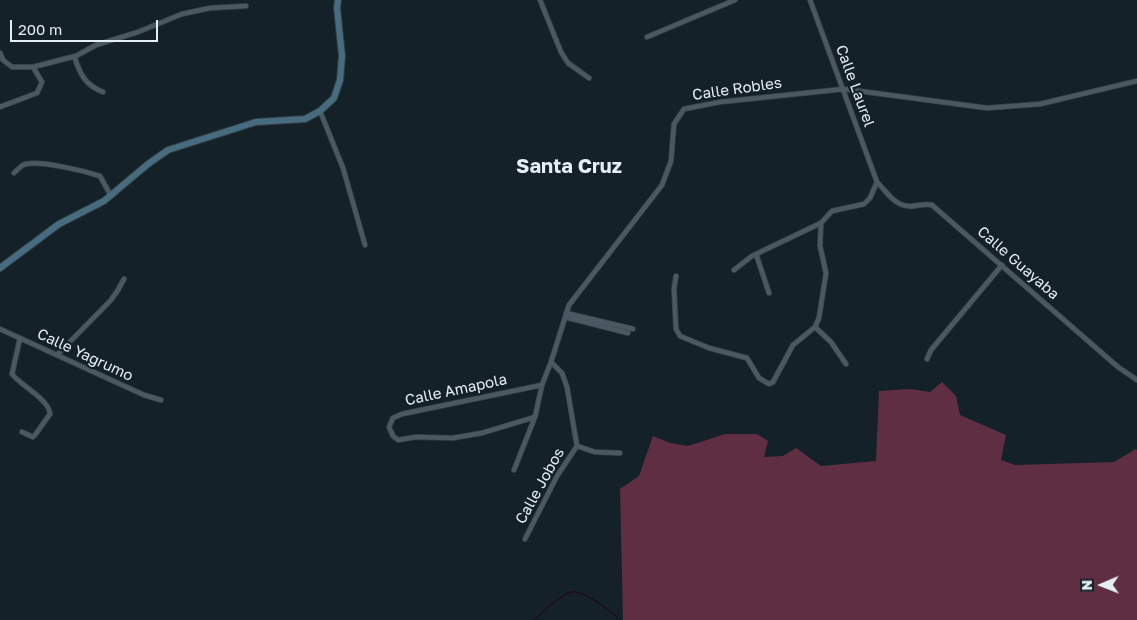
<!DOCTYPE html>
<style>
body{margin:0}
#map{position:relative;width:1137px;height:620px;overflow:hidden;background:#142129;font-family:"Golos Text",sans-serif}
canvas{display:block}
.north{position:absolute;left:1077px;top:560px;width:50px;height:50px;-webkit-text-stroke:4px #142129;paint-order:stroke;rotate:269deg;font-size:14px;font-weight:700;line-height:20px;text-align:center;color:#e5eef4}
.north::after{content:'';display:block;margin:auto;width:18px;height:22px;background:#e5eef4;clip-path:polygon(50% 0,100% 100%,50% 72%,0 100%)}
.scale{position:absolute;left:10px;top:20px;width:148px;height:22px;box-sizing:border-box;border:2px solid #e5eef4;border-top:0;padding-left:6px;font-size:15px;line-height:18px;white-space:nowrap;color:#e5eef4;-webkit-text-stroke:4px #142129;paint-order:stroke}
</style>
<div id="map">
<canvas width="1137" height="620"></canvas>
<div class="north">N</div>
<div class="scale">200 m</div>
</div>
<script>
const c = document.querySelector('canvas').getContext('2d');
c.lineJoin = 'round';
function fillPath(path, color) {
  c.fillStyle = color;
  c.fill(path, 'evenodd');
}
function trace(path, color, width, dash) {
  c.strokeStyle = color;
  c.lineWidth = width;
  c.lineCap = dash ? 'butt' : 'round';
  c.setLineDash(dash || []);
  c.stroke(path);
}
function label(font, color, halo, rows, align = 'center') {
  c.font = font + ' "Golos Text",sans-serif';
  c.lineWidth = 4.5;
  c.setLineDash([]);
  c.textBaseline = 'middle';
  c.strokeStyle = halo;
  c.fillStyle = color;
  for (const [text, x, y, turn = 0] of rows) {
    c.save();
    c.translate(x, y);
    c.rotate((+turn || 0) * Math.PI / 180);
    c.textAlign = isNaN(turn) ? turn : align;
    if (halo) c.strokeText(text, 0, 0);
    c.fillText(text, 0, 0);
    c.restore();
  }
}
fillPath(new Path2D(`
 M942 382 956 396 960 415 1006 435 1001 460 1015 465 1114 462 1136 449 1137 450V620H623L620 489 639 476 653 436 670 443 688 446 725 434H757L768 441 764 457 783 456 796 448 821 466 876 461 879 391 910 389 930 392Z`), '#602e43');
trace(new Path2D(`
 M534 620C541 613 562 594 571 592 582 589 612 612 620 620`), '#24000f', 1);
const street = new Path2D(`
 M540 0 561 52 568 63 589 78
 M810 0 877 182C886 191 894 205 908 206 916 207 923 203 932 205L1118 367 1137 380
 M647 37 735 0
 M0 53 3 60 12 67H33L76 56 96 45 138 32 182 14 210 8 246 6
 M74 56C80 74 85 85 103 92
 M0 107 37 93 42 82 33 67
 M320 111 343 168 365 245
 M14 173C16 171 20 167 23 165 37 159 84 171 100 176L111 196
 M756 254 769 293
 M734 270 752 256 821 223
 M676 276 674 289 676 329 680 336 709 348 747 358 759 378 769 384 773 382 793 345 815 327 819 318 826 273 820 246 821 223 832 211 864 204 870 198 877 182
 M566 313 633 329
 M565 317 628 333
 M815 327 831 342 846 364
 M0 329 144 395 161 400
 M20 338 12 374C21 386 49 399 50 414L35 435 33 437 22 432
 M57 355 111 300 118 290 124 279
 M927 359 931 350 1002 265
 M535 417 482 433 453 438 416 437 398 440 393 436 389 427 393 418 402 414 542 385
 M577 446 595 452 620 453
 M514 470 535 417 542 385 551 362 569 305 662 185 671 161 674 124 684 109 720 102 844 89 987 108 1040 104 1137 81
 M525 539 557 476 577 446 567 387 562 373 551 362`);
const secondary = new Path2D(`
 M0 268 59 224 104 201 148 164 168 150 256 122 305 119 320 111 334 98 340 80 342 56 337 8 338 0`);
trace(street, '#343d44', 6);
trace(secondary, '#343d44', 8);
trace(street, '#495861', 4.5);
trace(secondary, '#476c80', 6);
label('15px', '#e5eef4', '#142129', [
 ["Calle Laurel",855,86,70],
 ["Calle Robles",737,89,-8],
 ["Calle Guayaba",1018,263,41],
 ["Calle Yagrumo",85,355,25],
 ["Calle Amapola",456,390,-12],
 ["Calle Jobos",540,486,-61]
]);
label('bold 20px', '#e5eef4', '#142129', [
 ["Santa Cruz",569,167]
]);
</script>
